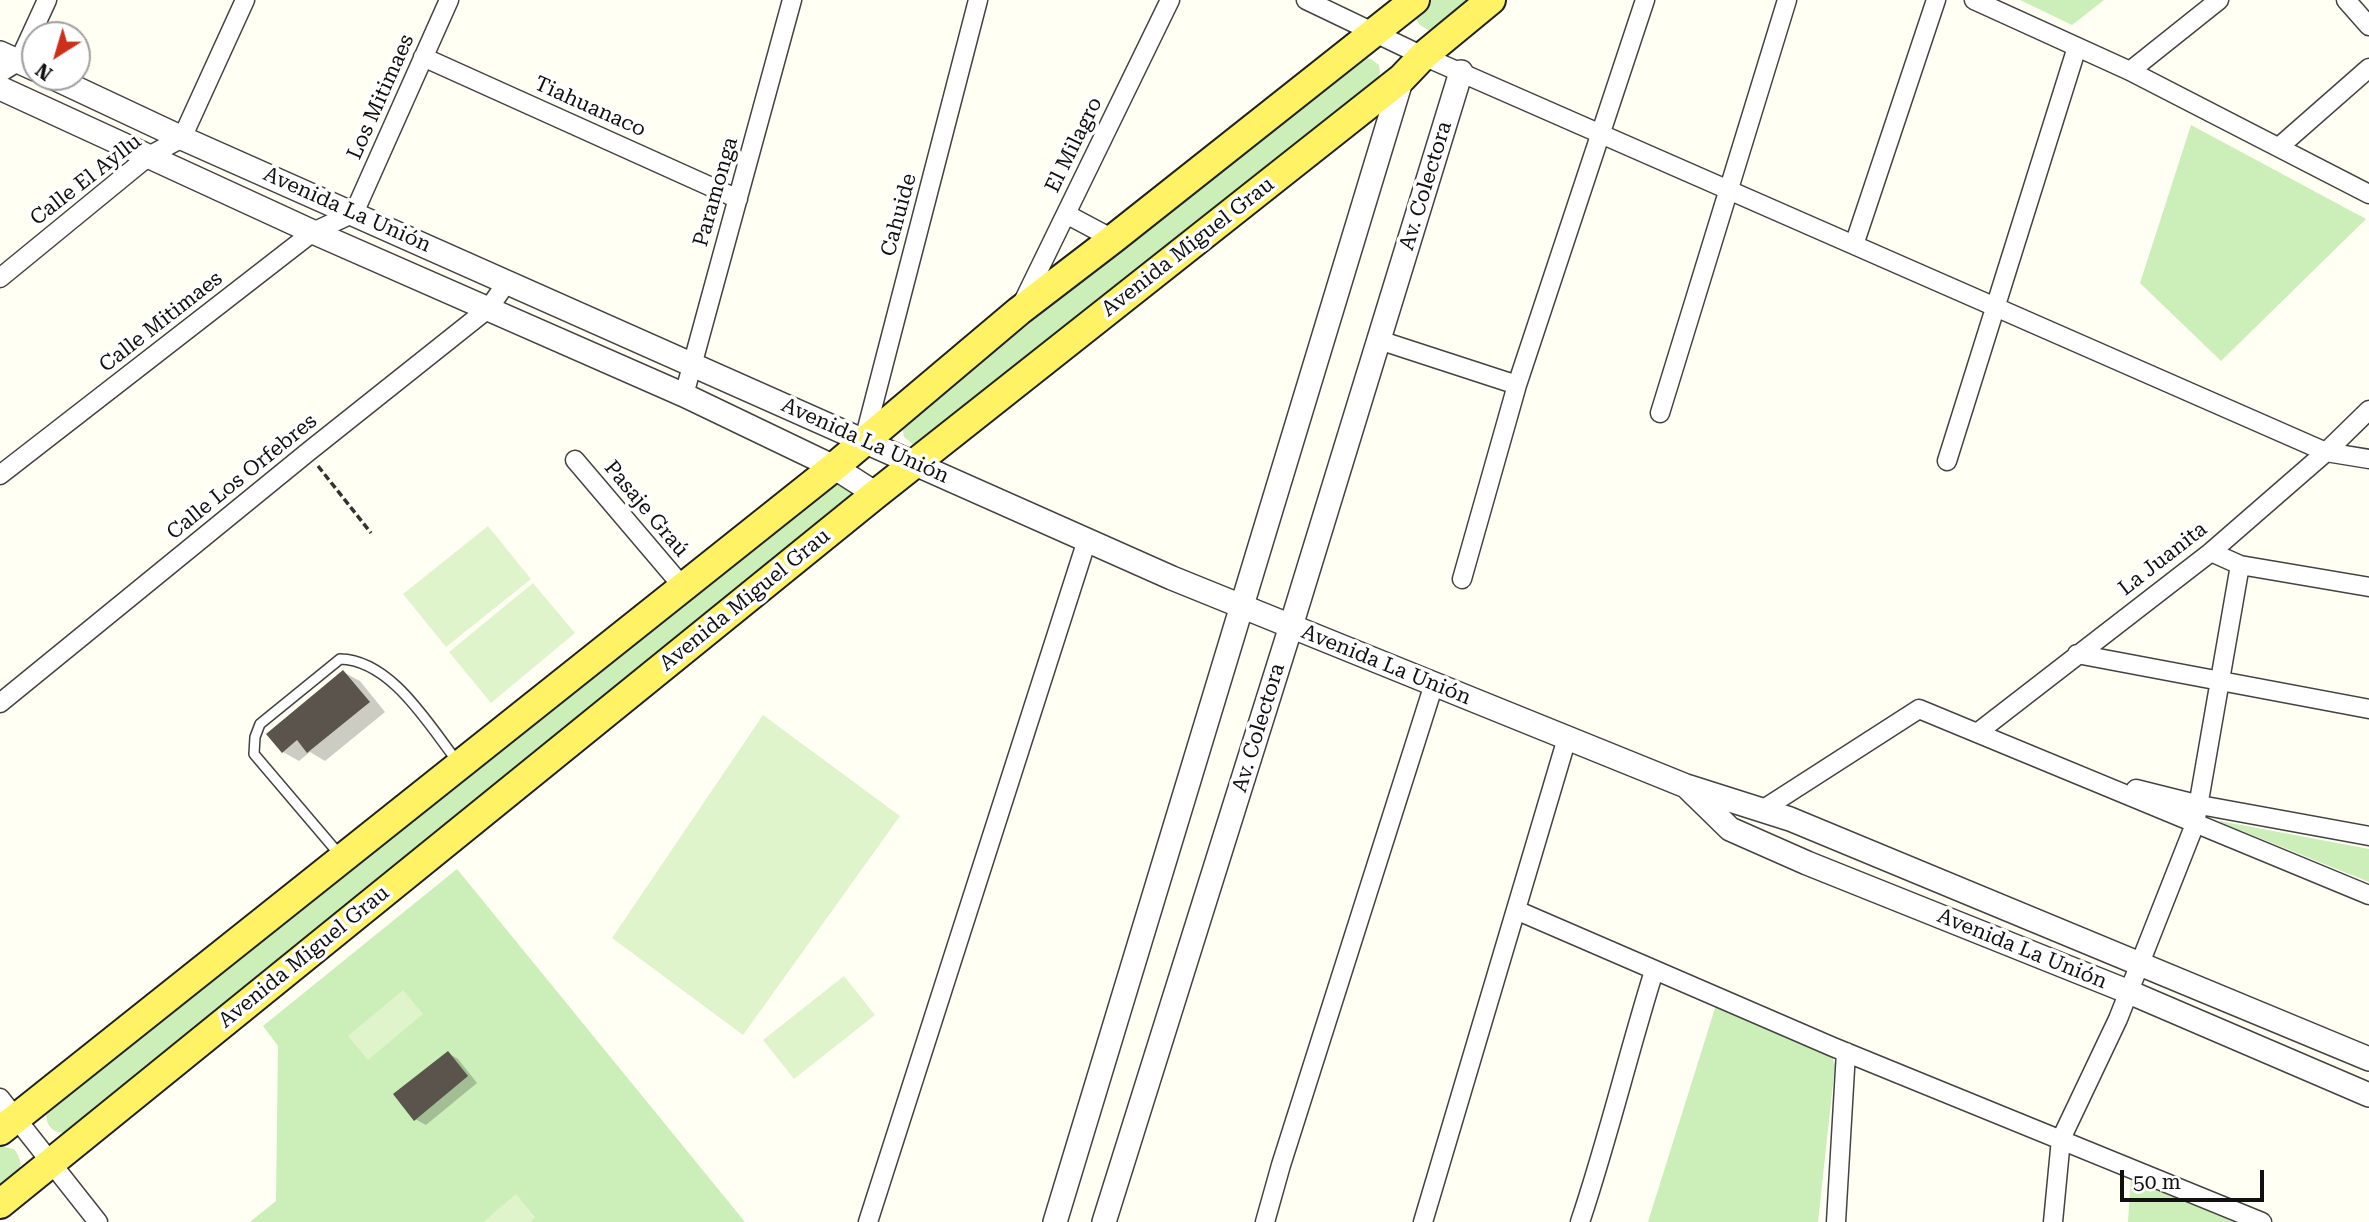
<!DOCTYPE html>
<meta charset="utf-8">
<style>
body{margin:0}
#map{position:relative;width:2369px;height:1222px;overflow:hidden;background:#fffff4;font-family:"Roboto Serif",serif}
canvas{display:block}
.north{position:absolute;left:21px;top:21px;width:70px;height:70px;box-sizing:border-box;background:#fff;border:2px solid #9f9f9f;border-radius:50%;rotate:217deg;font-size:19px;font-weight:700;line-height:28px;text-align:center;color:#101010}
.north::after{content:'';display:block;margin:auto;width:24px;height:32px;background:#ce2f1b;clip-path:polygon(50% 0,100% 100%,50% 72%,0 100%)}
.scale{position:absolute;left:2120px;top:1170px;width:144px;height:32px;box-sizing:border-box;border:4px solid #101010;border-top:0;padding-left:9px;font-size:21px;line-height:24px;white-space:nowrap;color:#101010;-webkit-text-stroke:5px #fff;paint-order:stroke}
</style>
<div id="map">
<canvas width="2369" height="1222"></canvas>
<div class="north">N</div>
<div class="scale">50 m</div>
</div>
<script>
const c = document.querySelector('canvas').getContext('2d');
c.lineJoin = 'round';
function fillPath(path, color) {
  c.fillStyle = color;
  c.fill(path, 'evenodd');
}
function trace(path, color, width, dash) {
  c.strokeStyle = color;
  c.lineWidth = width;
  c.lineCap = dash ? 'butt' : 'round';
  c.setLineDash(dash || []);
  c.stroke(path);
}
function label(font, color, halo, rows, align = 'center') {
  c.font = font + ' "Roboto Serif",serif';
  c.lineWidth = 7;
  c.setLineDash([]);
  c.textBaseline = 'middle';
  c.strokeStyle = halo;
  c.fillStyle = color;
  for (const [text, x, y, turn = 0] of rows) {
    c.save();
    c.translate(x, y);
    c.rotate((+turn || 0) * Math.PI / 180);
    c.textAlign = isNaN(turn) ? turn : align;
    if (halo) c.strokeText(text, 0, 0);
    c.fillText(text, 0, 0);
    c.restore();
  }
}
fillPath(new Path2D(`
 M1431 0H1473L1433 33 1420 25 1413 14Z
 M2020 0H2104L2072 25Z
 M1361 57 1371 59 1379 65 1380 73 1377 80 915 446 904 437 902 426Z
 M2191 125 2366 219 2221 361 2140 283Z
 M825 479 849 485 852 492 848 503 68 1133C50 1134 44 1123 47 1106Z
 M2220 821 2369 849V882L2220 822Z
 M457 869 745 1222H250L276 1201 278 1046 263 1026Z
 M1716 1005 1831 1053 1835 1065 1818 1222H1648Z
 M0 1146 14 1149C29 1169 16 1176 0 1189Z
 M2131 1177 2240 1222H2128Z`), '#cceeb9');
fillPath(new Path2D(`
 M488 526 531 579 446 647 403 594Z
 M533 583 575 633 491 703 449 652Z
 M763 715 900 816 743 1035 612 938Z
 M844 976 875 1015 794 1079 763 1040Z
 M403 990 423 1014 368 1060 348 1036Z
 M516 1194 535 1217 530 1222H483Z`), '#e0f4cc');
fillPath(new Path2D(`
 M343 672 360 681 385 712 325 761 310 752 299 761 283 752Z
 M448 1053 458 1059 477 1083 426 1125 415 1119Z`), '#0003');
fillPath(new Path2D(`
 M343 670 370 702 307 753 297 740 282 753 266 734Z
 M448 1051 468 1076 414 1121 393 1094Z`), '#5a544c');
const service = new Path2D(`
 M339 854 254 754 255 737 260 724 340 659C391 660 428 724 457 761`);
const minor = new Path2D(`
 M1306 0 1423 56 2326 452 2369 459
 M1974 0 2130 71 2369 194
 M2346 0 2369 26
 M423 57 738 199
 M2130 71 2219 0
 M0 73 19 61 47 0
 M2279 147 2369 68
 M1066 214 1113 239
 M1854 245 1936 0
 M0 278 149 156 182 138 245 0
 M1023 302 1170 0
 M1379 340 1517 385
 M684 395 792 0
 M1660 413 1787 0
 M864 440 978 0
 M575 460 683 587
 M1947 461 2077 47
 M0 475 313 232 354 213 449 0
 M2211 552 2240 565 2369 587
 M1462 579 1517 385 1645 0
 M2077 654 2369 709
 M0 703 308 452 489 308 507 282
 M1977 733 2211 552 2326 452 2369 410
 M2136 789 2200 805 2369 836
 M1762 810 1919 709 2369 895
 M1516 910 1833 1047 2262 1222
 M0 1098 98 1222
 M868 1222 1087 540
 M1265 1222 1281 1165 1434 684
 M1423 1222 1567 738
 M1580 1222C1608 1139 1628 1054 1654 971
 M1836 1222 1846 1052
 M2053 1222 2061 1139 2118 1019 2195 824 2240 565`);
const tertiary = new Path2D(`
 M0 53 35 69
 M52 77 182 138 1172 578 1686 786 1790 819 2369 1059
 M0 88 313 232 684 395 834 467 876 494
 M1688 788 1730 829 1807 863 2129 992 2369 1095
 M1055 1222 1402 78
 M1104 1222 1291 626 1461 72`);
const primary = new Path2D(`
 M0 1131 834 467 1019 311 1113 239 1415 0
 M0 1204 876 494 1402 78 1423 56 1491 0`);
trace(service, '#434343', 12);
trace(minor, '#434343', 21);
trace(tertiary, '#434343', 26);
trace(primary, '#212121', 32);
trace(new Path2D(`
 M318 466 371 533`), '#323232', 3.5, [7, 3.5]);
trace(service, '#fff', 9);
trace(minor, '#fff', 18);
trace(tertiary, '#fff', 23);
trace(primary, '#fff264', 28);
label('21px', '#101010', '#fff', [
 ["Los Mitimaes",381,97,-66],
 ["Tiahuanaco",590,107,24],
 ["El Milagro",1074,145,-64],
 ["Calle El Ayllu",86,180,-38],
 ["Av. Colectora",1426,186,-73],
 ["Paramonga",716,192,-74],
 ["Avenida La Unión",347,210,24],
 ["Cahuide",899,215,-75],
 ["Avenida Miguel Grau",1188,247,-38],
 ["Calle Mitimaes",161,322,-38],
 ["Avenida La Unión",865,441,24],
 ["Calle Los Orfebres",242,477,-39],
 ["Pasaje Graú",646,509,50],
 ["La Juanita",2163,559,-38],
 ["Avenida Miguel Grau",745,600,-39],
 ["Avenida La Unión",1386,665,22],
 ["Av. Colectora",1259,728,-73],
 ["Avenida La Unión",2022,949,22],
 ["Avenida Miguel Grau",304,957,-39]
]);
</script>
